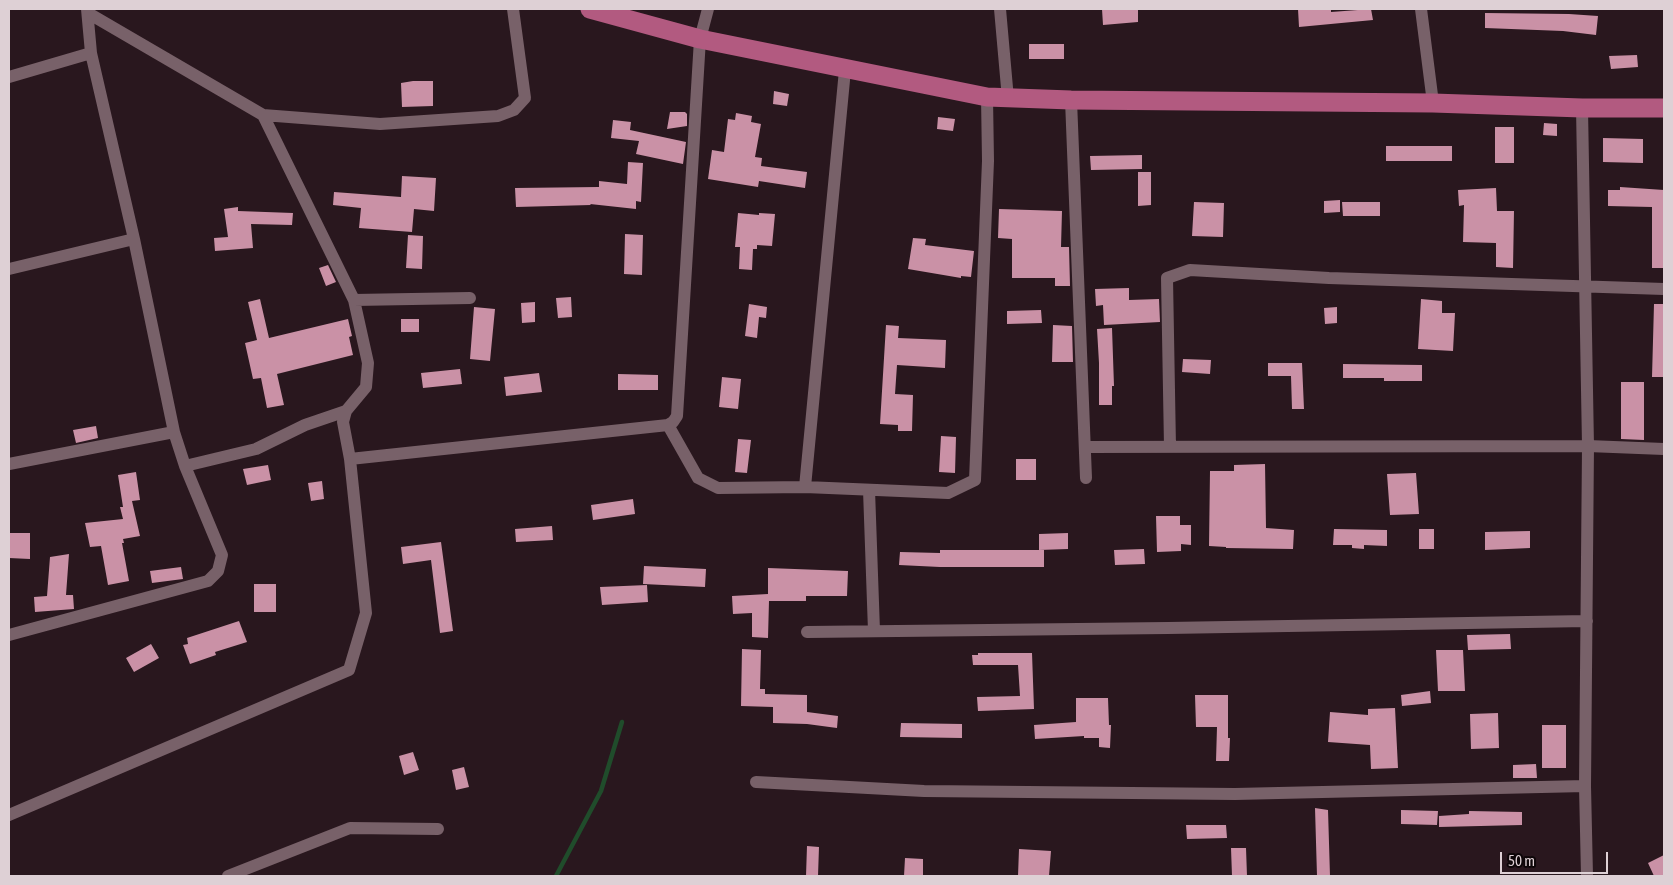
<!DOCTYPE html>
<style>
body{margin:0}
#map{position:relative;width:1673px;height:885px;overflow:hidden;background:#29171e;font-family:"Asap Condensed",sans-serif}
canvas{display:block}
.frame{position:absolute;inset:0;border:10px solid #ded0d5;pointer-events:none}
.scale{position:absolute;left:1500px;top:852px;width:108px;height:22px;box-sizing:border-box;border:2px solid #ded0d5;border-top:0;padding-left:6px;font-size:15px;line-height:18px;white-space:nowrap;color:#ded0d5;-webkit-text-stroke:4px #0d0608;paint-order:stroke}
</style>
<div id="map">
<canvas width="1673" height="885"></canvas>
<div class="frame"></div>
<div class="scale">50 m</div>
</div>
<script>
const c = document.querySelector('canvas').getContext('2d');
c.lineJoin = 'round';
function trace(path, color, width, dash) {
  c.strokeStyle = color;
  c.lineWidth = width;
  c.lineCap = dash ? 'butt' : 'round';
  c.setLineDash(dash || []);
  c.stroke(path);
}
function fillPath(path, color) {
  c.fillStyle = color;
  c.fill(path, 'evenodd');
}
trace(new Path2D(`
 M556 876 601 791 622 722`), '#204c2b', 4.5);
fillPath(new Path2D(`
 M1102 9H1138V22L1103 25Z
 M1298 9H1331V12L1371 9 1373 20 1299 27Z
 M1485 13 1569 14 1598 16 1596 35 1563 31 1485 28Z
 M1029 44H1064V59H1029Z
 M1637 55 1638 67 1611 69 1609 56Z
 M413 81H433V106L402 107 401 83Z
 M774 91 789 94 787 106 773 104Z
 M670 112H685L687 114V126L667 129Z
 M736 113 752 116 751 122 761 124 755 157 762 158 761 166 807 172 805 188 759 181 758 187 708 179 712 150 724 152 728 119 735 120Z
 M938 117 955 119 953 131 937 129Z
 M613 120 631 122 630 130 686 142 683 164 636 154 639 141 611 138Z
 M1544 123 1557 124V136L1543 135Z
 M1495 127H1514V163H1495Z
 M1603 138 1643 139V163L1603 162Z
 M1386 146H1452V161H1386Z
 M1142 155V169L1091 170 1090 156Z
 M628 162 643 163 641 202 636 201V209L590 204 591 205 516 207 515 188 599 187V181L627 184Z
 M1138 172H1151V205L1138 206Z
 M402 176 436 178 434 211 414 209 412 232 359 228 361 208 333 205 334 192 401 197Z
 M1620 187 1664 190V268H1652V207L1608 206V190H1620Z
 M1496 188 1497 211H1514L1513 268 1496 267V243L1463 242 1464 205 1459 206 1458 190Z
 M1340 200V212L1324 213V201Z
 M1194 202 1224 203 1223 237 1192 236Z
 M1342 202H1380V216H1343Z
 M238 207V211L293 213 292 225 251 224 253 248 215 251 214 238 228 237 224 209Z
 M999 209 1062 211 1061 247H1069L1070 286H1055V278H1012V239L998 238Z
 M738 213 759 215V213L775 214 772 246 757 245V249H753L752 270 739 269 740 247H735Z
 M625 234 643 235 642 275 624 274Z
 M408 235 423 236 422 269 406 268Z
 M913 238 926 239 925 245 974 251 971 277 961 276V278L908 269Z
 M328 265 336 282 326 286 319 268Z
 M1129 288V300L1159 299 1160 322 1104 325 1103 305 1096 306 1095 289Z
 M571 297 572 317 558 318 556 298Z
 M260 299 269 338 348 319 352 336 349 337 353 355 277 374 284 405 267 408 261 378 253 379 245 343 257 340 248 302Z
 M1421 299 1442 301V313H1455L1453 351 1418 349Z
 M535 302V322L522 323 521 303Z
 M749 304 767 307 766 318 759 317 757 338 745 336Z
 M1654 304H1664V377H1652Z
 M474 307 495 309 490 361 470 359Z
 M1337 307V323L1325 324 1324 308Z
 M1041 310 1042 323 1007 324V311Z
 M401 319H419V332H401Z
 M886 325 899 326 898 338 946 340 945 368 897 365 895 394 913 395 912 431H898V425L880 424Z
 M1053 325 1072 326 1073 362H1052Z
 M1112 328 1114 386H1112V405H1099V363L1097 329Z
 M1183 359 1211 360 1210 374 1182 372Z
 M1268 363H1302L1304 409H1292L1291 376H1268Z
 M1343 364 1422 365V381H1384V378H1343Z
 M460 369 462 384 423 388 421 373Z
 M539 373 542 392 506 396 504 377Z
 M618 374 658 375V390H618Z
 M722 377 741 379 738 409 719 407Z
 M1621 382H1644V440L1621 439Z
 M96 426 98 438 76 443 73 430Z
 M941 436 956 437 955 473 939 472Z
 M738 439 751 440 747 473 735 472Z
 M1016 459H1036V480H1016Z
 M1265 464 1266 528 1294 530 1293 549 1226 548V547L1209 546 1210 471H1234V465Z
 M268 465 271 480 247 485 243 469Z
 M136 472 140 500 132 501 140 536 123 539 124 543H122L129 581 108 585 101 546 90 547 85 523 123 519 120 507H123L118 475Z
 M1416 473 1419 514 1390 515 1387 474Z
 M322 481 324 499 311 501 308 483Z
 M633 499 635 514 593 520 591 505Z
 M1156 516H1180V525H1191V545L1181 544V551L1157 552Z
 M552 526 553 540 516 542 515 529Z
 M1334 529 1387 530V546L1364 545V549L1352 548V545H1333Z
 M1419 529H1434V549H1419Z
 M1530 531V548L1485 550V532Z
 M9 533H30V559L9 558Z
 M1068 533V549L1039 550V534Z
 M441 542 453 631 440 633 431 560 403 564 401 547Z
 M1144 549 1145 564 1115 565 1114 550Z
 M940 550H1044V567H940L899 565 900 552 940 553Z
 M69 554 66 595H73L74 609 35 612 34 597 47 596 50 557Z
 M644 566 706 569 705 587 643 584Z
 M181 567 183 579 152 583 150 571Z
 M768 568 848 571 847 596H806V601H769L768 638 752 637V613L733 614 732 596 768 594Z
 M254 584H276V612H254Z
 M647 585 648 602 602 605 600 587Z
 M239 621 247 642 215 652 216 655 190 664 183 645 188 644 187 638Z
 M1510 634 1511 649 1468 650 1467 635Z
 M151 644 159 658 134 672 126 658Z
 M742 649 761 650 760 689H765V694L807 695V712L838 716 837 728 807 724 773 723V707L741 706Z
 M1436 650H1463L1465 691H1438Z
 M978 653H1032L1034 709 978 711 977 697 1020 696 1018 665H973L972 655H978Z
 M1430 691 1431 703 1402 706 1401 695Z
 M1195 695H1228V738H1230L1229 761H1216L1217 727H1196Z
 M1076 698H1108L1109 725H1111L1110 748 1099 747V738H1084V736L1035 739 1034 725 1076 722Z
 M1395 708 1398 768 1371 769 1370 745 1328 742 1330 712 1368 715V709Z
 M1498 713 1499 748 1471 749 1470 714Z
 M901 723 962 724V738L900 737Z
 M1542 725H1566V768H1542Z
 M413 752 419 770 404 775 399 756Z
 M1536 764 1537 778H1513V765Z
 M464 767 469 787 456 790 452 770Z
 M1315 808 1328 810 1330 876H1317Z
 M1401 810 1438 811 1437 825 1401 824Z
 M1469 811 1522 812V825L1439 827V816L1469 814Z
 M1186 825H1226L1227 838 1187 839Z
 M807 846 819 847 818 876H806Z
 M1231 848H1246L1247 876H1232Z
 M1019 849 1051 851 1049 876H1018Z
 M1664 855V876H1654L1648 863Z
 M905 858 923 859V876H904Z`), '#ca91a6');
trace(new Path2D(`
 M1000 9 1008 99
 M1421 9 1433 103
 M88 13 263 115 380 124 498 116 514 110 525 98 513 9
 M9 77 91 53
 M1071 100 1086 478
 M1582 108 1588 446 1585 786 1587 876
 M9 269 134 239
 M354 300 470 298
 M668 425 698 478 718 488 805 487 948 493 975 480 988 161 987 97
 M1086 447 1588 446 1664 449
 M1170 447 1167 278 1190 270 1329 278 1664 289
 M350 459 668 425 673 422 677 416 700 39 708 9
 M9 464 174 432
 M185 466 256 449 305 425 346 411
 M805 487 845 70
 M869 490 874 631
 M807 632 1168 628 1587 621
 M9 635 208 581 218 571 222 555 185 466 174 432 134 239 91 53 87 9
 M756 782 924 791 1235 794 1585 786
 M9 815 349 670 366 613 350 459 343 422 346 411 366 387 368 363 354 300 263 115
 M228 876 350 828 438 829`), '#786169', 12);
trace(new Path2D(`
 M590 9 700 39 987 97 1071 100 1433 103 1582 108H1664`), '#b25a80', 19);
</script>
